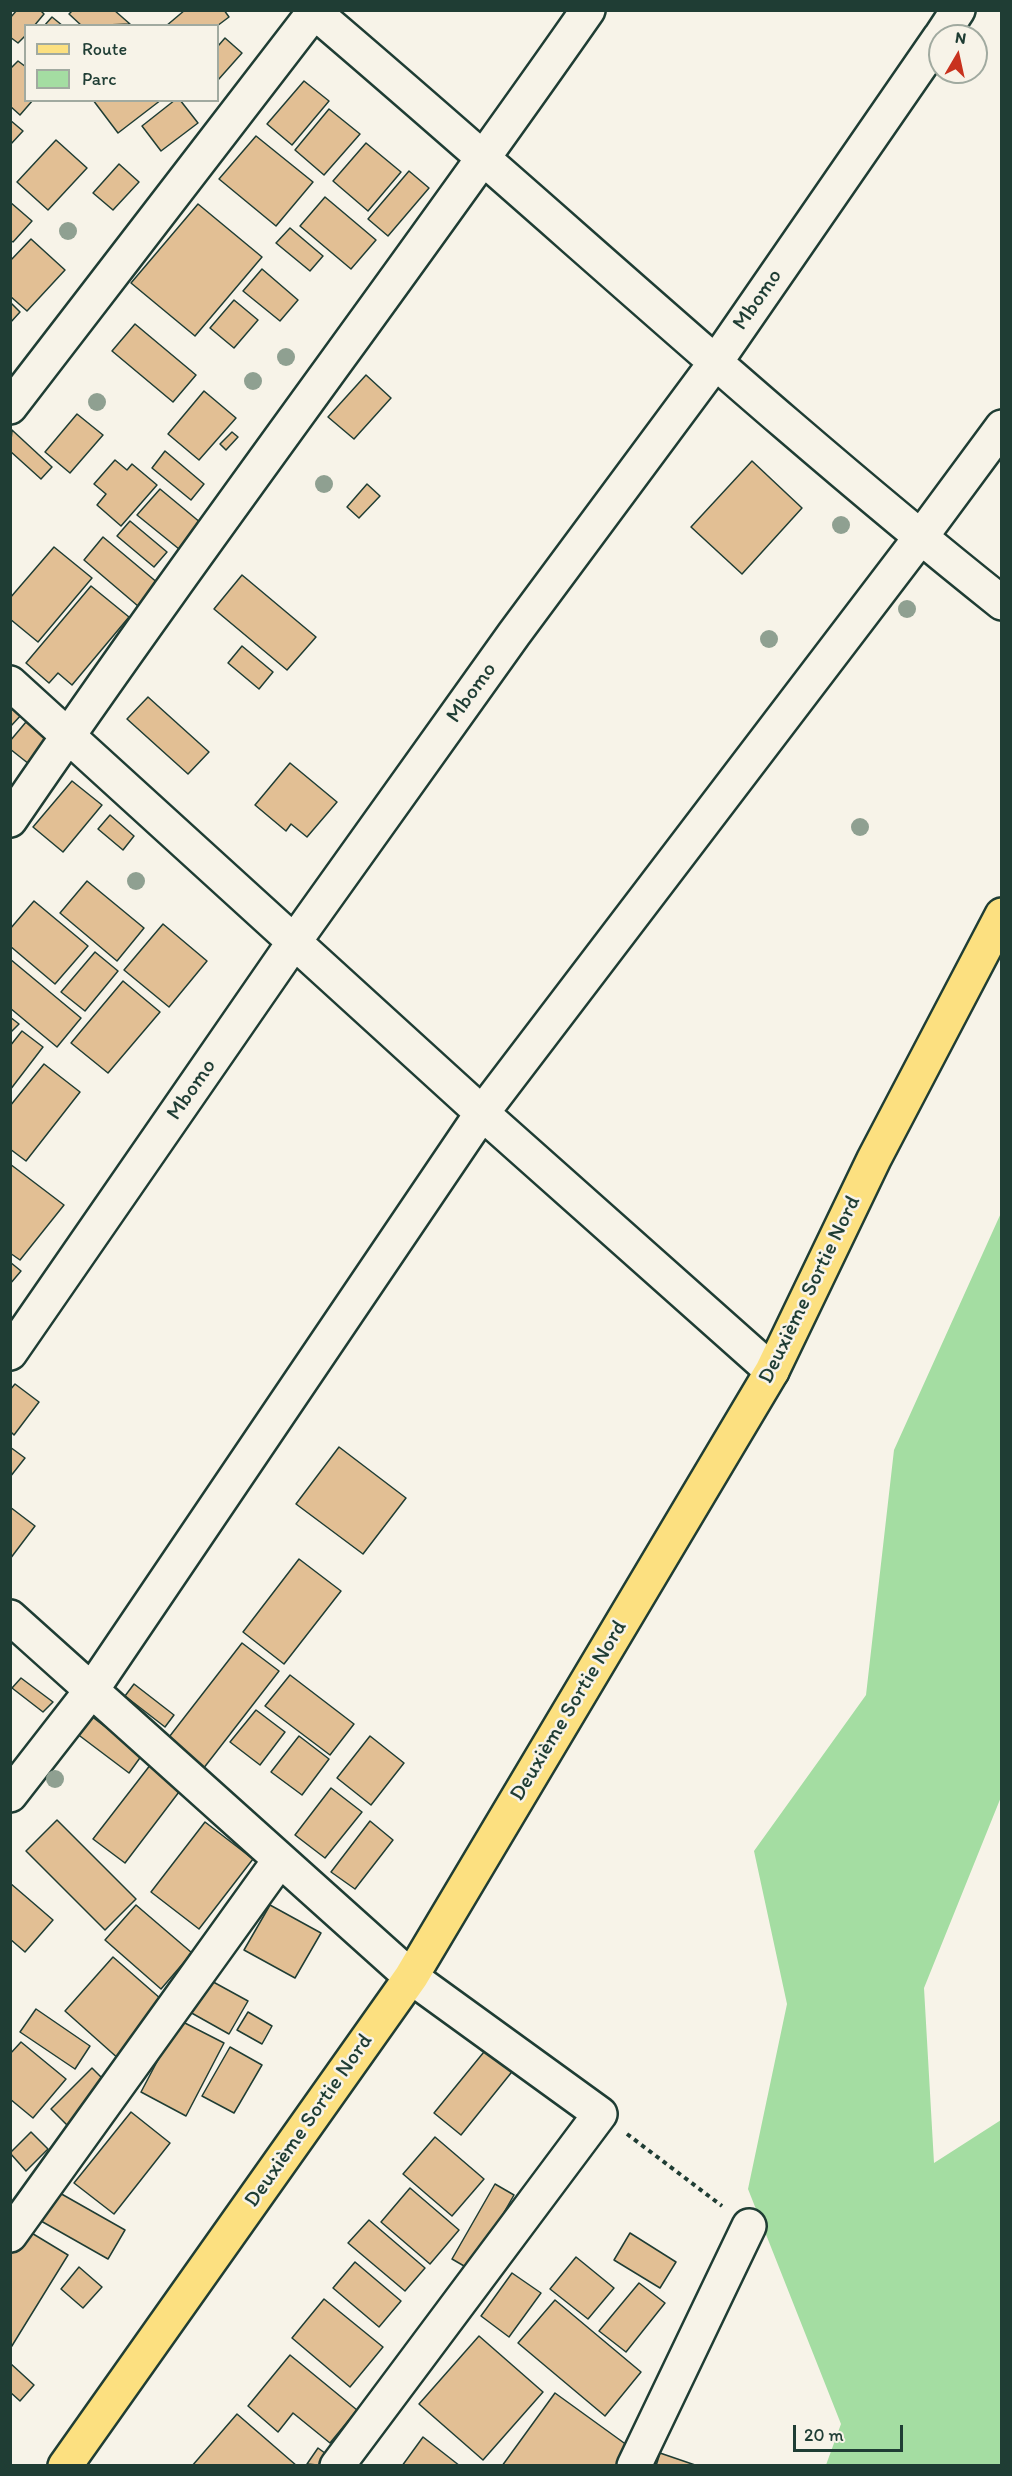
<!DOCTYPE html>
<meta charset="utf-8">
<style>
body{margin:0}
#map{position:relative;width:1012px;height:2476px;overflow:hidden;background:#f7f3e8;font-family:Itim,sans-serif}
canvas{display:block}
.frame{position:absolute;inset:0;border:12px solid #1f3d34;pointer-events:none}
.legend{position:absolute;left:24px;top:24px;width:195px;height:78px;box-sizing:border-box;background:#f7f3e8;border:2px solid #a1aaa0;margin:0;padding:8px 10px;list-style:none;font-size:18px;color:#1f3d34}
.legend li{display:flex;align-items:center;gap:12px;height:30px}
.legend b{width:30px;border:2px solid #a1aaa0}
.north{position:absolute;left:928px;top:24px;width:60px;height:60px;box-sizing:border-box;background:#f7f3e8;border:2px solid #a1aaa0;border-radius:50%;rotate:9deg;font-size:16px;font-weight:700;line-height:24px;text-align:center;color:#1f3d34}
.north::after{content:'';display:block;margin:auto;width:21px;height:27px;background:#c8321e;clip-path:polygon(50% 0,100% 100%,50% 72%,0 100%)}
.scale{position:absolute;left:793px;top:2425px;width:110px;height:27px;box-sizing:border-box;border:3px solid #1f3d34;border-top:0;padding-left:8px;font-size:18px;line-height:21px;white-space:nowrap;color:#1f3d34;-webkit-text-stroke:4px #f7f3e8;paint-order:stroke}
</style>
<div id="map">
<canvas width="1012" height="2476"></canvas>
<div class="frame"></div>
<ul class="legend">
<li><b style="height:8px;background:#fce080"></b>Route</li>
<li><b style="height:16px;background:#a4dda2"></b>Parc</li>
</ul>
<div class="north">N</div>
<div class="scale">20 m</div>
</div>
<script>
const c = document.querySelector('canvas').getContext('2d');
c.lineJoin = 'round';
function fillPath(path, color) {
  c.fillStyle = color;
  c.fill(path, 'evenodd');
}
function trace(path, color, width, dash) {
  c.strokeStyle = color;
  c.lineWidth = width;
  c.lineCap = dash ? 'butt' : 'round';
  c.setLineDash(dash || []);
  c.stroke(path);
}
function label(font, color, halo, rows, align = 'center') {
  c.font = font + ' Itim,sans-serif';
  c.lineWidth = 5;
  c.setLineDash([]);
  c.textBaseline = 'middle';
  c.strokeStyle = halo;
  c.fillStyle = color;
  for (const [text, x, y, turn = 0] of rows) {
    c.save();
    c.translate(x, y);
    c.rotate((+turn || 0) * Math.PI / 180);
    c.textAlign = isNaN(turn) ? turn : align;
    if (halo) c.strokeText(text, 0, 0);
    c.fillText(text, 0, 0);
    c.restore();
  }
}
fillPath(new Path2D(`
 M1001 1213V1797L924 1988 934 2163 1001 2120V2465H826L841 2424 748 2189 787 2004 754 1851 866 1695 894 1450Z`), '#a4dda2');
const building = new Path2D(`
 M17 10H40L44 14 34 26H26V35L18 43 10 37V18Z
 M73 10H114L130 24 82 26 69 14Z
 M185 10H224L229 17 217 26H166Z
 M52 17 63 26H44Z
 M225 38 242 53 218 80V46Z
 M18 61 26 67V100H33L20 115 10 106V69Z
 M304 81 329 101 292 145 267 124Z
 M93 100H161L118 133Z
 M175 100H180L198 123 161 151 142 126Z
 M329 109 360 134 324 175 295 150Z
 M10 120 23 131 10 145Z
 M256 136 313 182 276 226 219 179Z
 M56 140 87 168 48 210 17 182Z
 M366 143 401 172 368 211 333 181Z
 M119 164 139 182 113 210 93 193Z
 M409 171 429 188 388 236 368 219Z
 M325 197 376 240 351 269 300 226Z
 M10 202 32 221 13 242 10 240Z
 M198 204 262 257 195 336 131 283Z
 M290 228 323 256 310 271 276 243Z
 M31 239 65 270 27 311 10 296V261Z
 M262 269 298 300 280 321 243 291Z
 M234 300 258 320 234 348 210 328Z
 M10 302 20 312 10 323Z
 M135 324 196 375 173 402 112 351Z
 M366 375 391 398 354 439 328 417Z
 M204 391 236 418 199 460 168 434Z
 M77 414 103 435 70 473 45 452Z
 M12 430 52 467 41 479 10 451Z
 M232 432 238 437 226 450 220 444Z
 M165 451 204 484 191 500 152 468Z
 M115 460 127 470 132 464 157 485 121 526 97 505 106 494 94 484Z
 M752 461 802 508 742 574 691 527Z
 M367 484 380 496 359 518 347 507Z
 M160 489 201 523 179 549 137 515Z
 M130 521 167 552 154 567 117 536Z
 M103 537 165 589 145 612 84 560Z
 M54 547 92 578 38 642 10 619V598Z
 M242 575 316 637 287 670 214 609Z
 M91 586 129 617 72 685 58 673 49 683 26 663Z
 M242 646 273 672 259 689 228 663Z
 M148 697 209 752 188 774 127 719Z
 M10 702 23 713 10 727Z
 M26 722 48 741 29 764 10 749V741Z
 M290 763 337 802 307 837 291 824 286 831 255 805Z
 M72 781 102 805 63 852 33 827Z
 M110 815 134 836 123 850 98 829Z
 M87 881 144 928 117 961 60 913Z
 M34 901 88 946 55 984 10 946V929Z
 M163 924 207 961 169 1007 124 970Z
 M95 952 118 971 85 1011 61 992Z
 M10 959 81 1018 57 1047 10 1008Z
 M123 981 160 1012 108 1073 71 1043Z
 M10 1017 19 1024 10 1033Z
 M22 1031 43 1047 10 1090V1046Z
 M44 1064 80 1092 26 1161 10 1149V1106Z
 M10 1164 64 1205 20 1260 10 1253Z
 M10 1262 21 1271 10 1284Z
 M15 1384 39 1402 14 1435 10 1431V1390Z
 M10 1447 25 1458 10 1477Z
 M339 1447 406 1498 363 1554 296 1504Z
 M10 1507 35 1526 10 1559Z
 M299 1559 341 1591 284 1664 243 1632Z
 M242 1643 279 1671 203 1769 166 1741Z
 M290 1675 354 1724 330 1755 265 1706Z
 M21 1678 53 1702 43 1712 12 1688Z
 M134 1684 174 1715 165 1727 125 1696Z
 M82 1709 142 1755 129 1773 68 1727Z
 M256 1710 285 1732 260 1765 230 1742Z
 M299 1736 329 1759 302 1795 271 1772Z
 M370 1736 404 1763 371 1805 337 1778Z
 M151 1764 182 1788 125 1863 93 1839Z
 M331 1788 362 1812 325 1858 295 1835Z
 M57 1820 136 1899 105 1930 26 1851Z
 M370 1821 393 1840 355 1889 331 1872Z
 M205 1822 253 1859 199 1929 151 1892Z
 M10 1883 53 1920 25 1952 10 1939Z
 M136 1905 192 1953 161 1989 105 1940Z
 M270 1905 321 1933 295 1978 244 1950Z
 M113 1957 169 2006 120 2060 65 2011Z
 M206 1978 248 2001 229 2034 188 2011Z
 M36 2009 90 2046 75 2069 20 2032Z
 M248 2012 272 2026 262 2044 237 2030Z
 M179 2020 224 2043 186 2116 141 2092Z
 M21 2042 66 2079 33 2118 10 2099V2054Z
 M230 2047 262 2065 234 2113 202 2096Z
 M488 2047 515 2068 461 2135 434 2113Z
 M92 2068 109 2085 68 2126 51 2109Z
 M131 2112 170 2143 114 2214 74 2183Z
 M31 2132 48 2149 26 2171 10 2153Z
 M435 2137 484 2179 452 2216 403 2174Z
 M495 2184 514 2195 471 2270 452 2259Z
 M410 2188 459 2230 430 2264 381 2222Z
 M58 2192 125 2230 108 2259 41 2221Z
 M369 2220 425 2268 405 2291 348 2243Z
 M25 2229 68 2255 10 2349V2252Z
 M630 2233 676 2262 660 2288 614 2260Z
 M576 2257 614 2288 588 2319 550 2289Z
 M355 2262 401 2301 379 2327 333 2288Z
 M79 2267 102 2287 83 2308 61 2289Z
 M512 2273 541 2293 509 2337 481 2316Z
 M639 2283 665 2303 626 2352 599 2331Z
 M324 2299 383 2347 350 2387 292 2338Z
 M555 2300 641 2372 605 2416 518 2343Z
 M479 2336 543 2392 483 2460 419 2404Z
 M290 2355 357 2410 330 2443 293 2413 278 2432 248 2406Z
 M10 2363 34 2385 20 2401 10 2392Z
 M555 2393 631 2448 618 2466H502Z
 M237 2414 297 2466H192Z
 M423 2437 460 2466H402Z
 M318 2448 333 2459 328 2466 307 2464Z
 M660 2453 698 2466H656Z`);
fillPath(building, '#e2bf94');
trace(building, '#1f3d34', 1.5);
const minor = new Path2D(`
 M312 10C543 206 765 414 1002 603
 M941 36 958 10
 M10 407 314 12
 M10 683 482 1113 772 1371
 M10 820C197 546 398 282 588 10
 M10 1353 294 942 514 634 715 363 940 37
 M10 1617 411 1977 600 2114 337 2466
 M10 1795 91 1691 482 1113 920 538 1002 427
 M10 2235 279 1861
 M634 2466 749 2226`);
const major = new Path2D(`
 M65 2466 411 1977 772 1371 874 1159 1002 915`);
trace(minor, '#1f3d34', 38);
trace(major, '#1f3d34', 38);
trace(new Path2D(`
 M627 2134 722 2206`), '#1f3d34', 4, [4.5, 4.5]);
trace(minor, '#f7f3e8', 33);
trace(major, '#fce080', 33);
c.fillStyle = '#8fa091';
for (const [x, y] of [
 [68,231],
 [286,357],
 [253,381],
 [97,402],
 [324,484],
 [841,525],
 [907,609],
 [769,639],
 [860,827],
 [136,881],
 [55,1779]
]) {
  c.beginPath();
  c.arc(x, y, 9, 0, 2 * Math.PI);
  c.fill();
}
label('22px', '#1f3d34', '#f7f3e8', [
 ["Mbomo",758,300,-55],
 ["Mbomo",472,693,-54],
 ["Mbomo",192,1090,-55],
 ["Deuxième Sortie Nord",810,1290,-64],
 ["Deuxième Sortie Nord",569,1711,-59],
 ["Deuxième Sortie Nord",309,2121,-55]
]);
</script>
